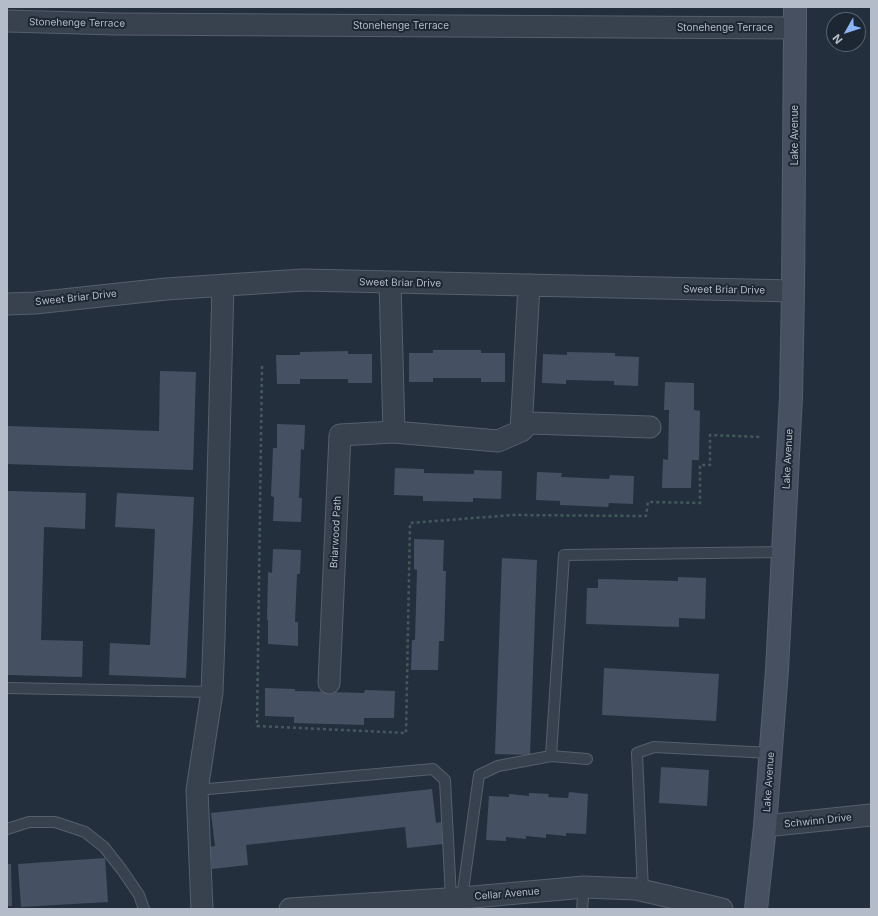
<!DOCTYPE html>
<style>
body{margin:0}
#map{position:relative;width:878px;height:916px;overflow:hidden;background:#242f3e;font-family:Inter,sans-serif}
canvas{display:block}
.frame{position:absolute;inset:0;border:8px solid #b4bcc9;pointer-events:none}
.north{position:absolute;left:826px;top:12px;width:40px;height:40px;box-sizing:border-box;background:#1d2633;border:1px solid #59626f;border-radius:50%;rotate:231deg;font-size:11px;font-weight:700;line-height:16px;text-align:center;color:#b4bcc9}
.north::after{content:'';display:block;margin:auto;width:14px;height:18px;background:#8ab4f8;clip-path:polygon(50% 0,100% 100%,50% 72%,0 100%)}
</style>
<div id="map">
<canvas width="878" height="916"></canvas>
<div class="frame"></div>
<div class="north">N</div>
</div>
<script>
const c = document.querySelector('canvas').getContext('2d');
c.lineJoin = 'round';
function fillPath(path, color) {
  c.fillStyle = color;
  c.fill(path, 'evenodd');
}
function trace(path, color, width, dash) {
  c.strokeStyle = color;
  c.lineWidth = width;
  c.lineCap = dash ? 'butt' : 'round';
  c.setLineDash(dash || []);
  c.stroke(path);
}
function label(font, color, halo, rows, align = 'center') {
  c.font = font + ' Inter,sans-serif';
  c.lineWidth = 4;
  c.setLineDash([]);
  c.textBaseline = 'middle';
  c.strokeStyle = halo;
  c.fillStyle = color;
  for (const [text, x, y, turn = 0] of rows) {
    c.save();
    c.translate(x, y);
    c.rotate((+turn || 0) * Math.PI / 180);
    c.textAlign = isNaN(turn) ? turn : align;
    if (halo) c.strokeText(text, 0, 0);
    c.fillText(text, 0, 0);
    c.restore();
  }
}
fillPath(new Path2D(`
 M433 350H481V353H505V382H481V378H433V382H409V353H433Z
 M348 351V354H372V383H348V379H300V384H277L276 355H300V352Z
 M567 352 615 353V356L639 357 638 386 614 385V381L566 380V384L542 383 543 354 567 355Z
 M160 371 196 372 193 470 7 464V426L159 431Z
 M665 382 694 383V410L700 411 699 460H692L691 488H662L663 459 668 460 669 410H664Z
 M277 424 305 425 304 450 301 449 299 498H302L301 522 273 521 274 497 271 496 273 448H277Z
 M395 468 424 469V473L474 474V470L502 471 501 499 473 498V502L423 501V496L394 495Z
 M537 472 562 473 561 477 609 479 610 475 634 476 633 504 609 503 608 507 560 505V501L536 500Z
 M8 491 86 493 85 529 44 527 41 640 83 641 82 677 7 675Z
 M117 493 194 497 186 678 109 675 110 643 150 645 155 529 115 527Z
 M414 539 444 540 443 571H446L444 641H439L438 670H411L412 640H415L417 570 414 569Z
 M273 549 301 550 300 574H297L295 622H298V646L268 644V620H267L268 572 272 573Z
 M502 558 537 560 530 755 495 754Z
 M678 577 706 578 705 619 679 618V627L586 624 587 588H598V579L678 581Z
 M604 668 719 674 716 721 602 715Z
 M265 688 295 689V691L364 693 365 690 395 691 394 718H364V725L294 723V717L265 716Z
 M661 767 709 770 707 806 659 803Z
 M432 789 436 823 441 822 443 844 407 848 405 827 246 845 248 865 212 869 210 847 215 846 211 813Z
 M569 792 588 794 586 834 566 833V836L546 834V838L526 836V839L506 837V841L486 840 489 796 509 797V794L529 796V793L549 794 548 797 568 798Z
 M105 858 108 902 21 907 18 864Z
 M7 864H11L12 906H7Z`), '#455162');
const service = new Path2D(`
 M7 688 212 692
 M551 756 564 555 783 552
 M197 790 433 769 445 780 451 898
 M7 829 29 822H55L85 832 104 847 122 870 139 895 144 909
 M643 891 637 753 654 747 771 753
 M462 898 479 775 498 766 551 756 587 759
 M582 909 584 887`);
const minor = new Path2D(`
 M7 21 116 24 795 28
 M390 282 394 432
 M7 304 35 303 166 289 303 280 793 291
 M521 431 529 285
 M329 683 340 435 394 432 498 441 521 431 529 423 650 427
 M765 826 871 815
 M202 909 197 790 212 692 214 638 223 285
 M290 909 462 898 584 887 636 889 722 909`);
const secondary = new Path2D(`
 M756 909 765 826 777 670 791 397 793 291 795 28V7`);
trace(service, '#565f6c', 12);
trace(minor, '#565f6c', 23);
trace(secondary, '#565f6c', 24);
trace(new Path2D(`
 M262 366 257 726 406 733 410 523 513 515 646 516 648 502 700 503V465H710V435L762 437`), '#44595c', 2.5, [3, 3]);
trace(service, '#38414e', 10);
trace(minor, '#38414e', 21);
trace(secondary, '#465061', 22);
label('10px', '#b4bcc9', '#1d2633', [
 ["Stonehenge Terrace",77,23,1],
 ["Stonehenge Terrace",401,26],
 ["Stonehenge Terrace",725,28],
 ["Lake Avenue",795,135,-90],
 ["Sweet Briar Drive",400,283,1],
 ["Sweet Briar Drive",724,290,1],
 ["Sweet Briar Drive",76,298,-6],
 ["Lake Avenue",788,459,-87],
 ["Briarwood Path",336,532,-87],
 ["Lake Avenue",769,782,-86],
 ["Schwinn Drive",818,821,-6],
 ["Cellar Avenue",507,894,-5]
]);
</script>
